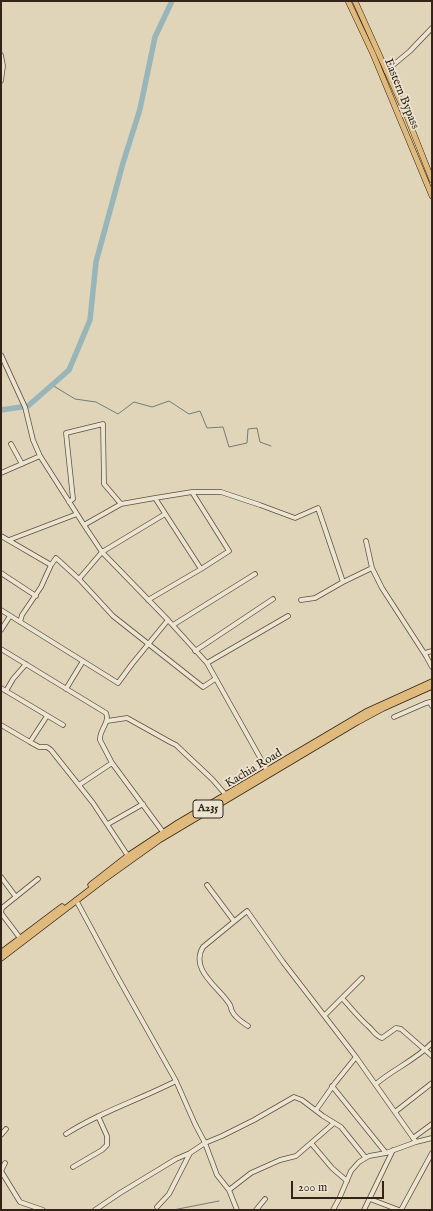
<!DOCTYPE html>
<style>
body{margin:0}
#map{position:relative;width:433px;height:1211px;overflow:hidden;background:#e0d5b8;font-family:"IM FELL English",serif}
canvas{display:block}
.frame{position:absolute;inset:0;border:2px solid #342418;pointer-events:none}
.scale{position:absolute;left:291px;top:1181px;width:93px;height:18px;box-sizing:border-box;border:2px solid #342418;border-top:0;padding-left:5px;font-size:12px;line-height:14px;white-space:nowrap;color:#342418;-webkit-text-stroke:3px #ebe4d1;paint-order:stroke}
</style>
<div id="map">
<canvas width="433" height="1211"></canvas>
<div class="frame"></div>
<div class="scale">200 m</div>
</div>
<script>
const c = document.querySelector('canvas').getContext('2d');
c.lineJoin = 'round';
function trace(path, color, width, dash) {
  c.strokeStyle = color;
  c.lineWidth = width;
  c.lineCap = dash ? 'butt' : 'round';
  c.setLineDash(dash || []);
  c.stroke(path);
}
function label(font, color, halo, rows, align = 'center') {
  c.font = font + ' "IM FELL English",serif';
  c.lineWidth = 3.5;
  c.setLineDash([]);
  c.textBaseline = 'middle';
  c.strokeStyle = halo;
  c.fillStyle = color;
  for (const [text, x, y, turn = 0] of rows) {
    c.save();
    c.translate(x, y);
    c.rotate((+turn || 0) * Math.PI / 180);
    c.textAlign = isNaN(turn) ? turn : align;
    if (halo) c.strokeText(text, 0, 0);
    c.fillText(text, 0, 0);
    c.restore();
  }
}
trace(new Path2D(`
 M52 385 75 399 96 402 118 414 134 402 152 407 169 401 189 414 200 411 207 428 223 427 229 447 247 443 248 429 257 428 260 442 271 446
 M173 1210 219 1201`), '#707c79', 1);
trace(new Path2D(`
 M1 410 28 406 69 370 90 320 96 262 123 163 140 109 155 37 172 1`), '#98b6b9', 5.5);
const minor = new Path2D(`
 M1 55 3 66 1 81
 M386 71 410 51 432 28
 M1 355 25 407 33 440 40 456 84 525 102 552 168 620 207 663 267 770
 M11 444 22 464
 M1 473 40 456
 M155 498 192 492
 M69 502 73 499 66 433 103 424 104 484 121 504 155 498 201 569 229 551 192 492H221L260 505 295 518 318 508 343 582 372 568
 M84 525 121 504
 M1 536 51 565 56 558 79 579 113 616 203 687 215 679
 M9 540 77 514
 M366 541 372 568 382 588 426 656 432 667
 M1 573 36 596
 M79 579 102 552 165 514
 M148 600 201 569
 M301 600 315 598 343 582
 M1 610 118 683 132 664 168 620
 M20 622 22 615 41 587 51 565
 M173 625 255 574
 M1 630 10 616
 M1 649 106 713C110 723 99 730 100 740L112 763 163 832
 M195 651 273 599
 M425 653 432 651
 M207 663 288 616
 M1 688 63 725
 M66 689 83 661
 M6 691 13 679 26 664
 M394 717 426 703 430 702 432 706
 M107 721 127 718 170 742 176 745 212 779 226 795
 M1 725 30 742 47 716
 M30 742 39 747H47L51 750 93 803 128 856
 M79 785 112 763
 M108 824 143 804
 M1 877 16 897
 M207 885 234 921
 M76 900 117 976 176 1081 195 1124 205 1143 217 1175 229 1190 237 1210
 M20 938 1 913 2 908 38 879
 M342 998C351 1008 358 1017 368 1026 373 1030 375 1036 382 1038L396 1028 401 1029 432 1056
 M325 1015 362 978
 M248 1026C242 1022 235 1018 232 1011 231 1009 231 1007 230 1005 220 988 189 970 203 947L247 911 283 962 356 1057 416 1142
 M376 1084C393 1069 416 1060 432 1043
 M332 1086 386 1153
 M316 1110 335 1083 356 1057
 M395 1112 432 1083
 M66 1134C100 1112 139 1100 176 1081
 M1 1135 6 1129
 M413 1138 432 1124
 M311 1143 332 1168 347 1181
 M5 1163 1 1171 20 1202 43 1210
 M73 1167 102 1150 107 1145V1136L98 1116
 M229 1190 251 1173 280 1160 296 1156 334 1123
 M370 1199 399 1210
 M157 1207 169 1194 190 1153
 M95 1210 120 1193 176 1159 190 1153 205 1143 222 1136 254 1120 294 1097 302 1100 323 1116 341 1127 365 1157
 M256 1210 265 1199
 M333 1210 339 1199 351 1171 359 1162 369 1156 386 1153 416 1142 432 1138
 M364 1210 393 1150
 M401 1210 432 1153`);
const major = new Path2D(`
 M348 1 373 54 432 196
 M355 1 406 114 432 180`);
const highway = new Path2D(`
 M91 885 128 856 178 823 366 712 432 682
 M1 953 62 907
 M1 958 103 880 159 840 357 722 383 708 432 686`);
trace(minor, '#5f5040', 5.5);
trace(major, '#342418', 6);
trace(highway, '#342418', 7);
trace(minor, '#ebe4d1', 4);
trace(major, '#e0ba7c', 5);
trace(highway, '#e0ba7c', 5.5);
for (const [x, y, w] of [
 [208,809,30]
]) {
  const box = new Path2D();
  box.roundRect(x - w / 2, y - 9, w, 18, 3);
  c.fillStyle = '#ebe4d1';
  c.fill(box);
  trace(box, '#342418', 1);
}
label('bold 11px', '#342418', null, [
 ["A235",208,809]
]);
label('12px', '#342418', '#ebe4d1', [
 ["Eastern Bypass",401,94,68],
 ["Kachia Road",254,769,-31]
]);
</script>
